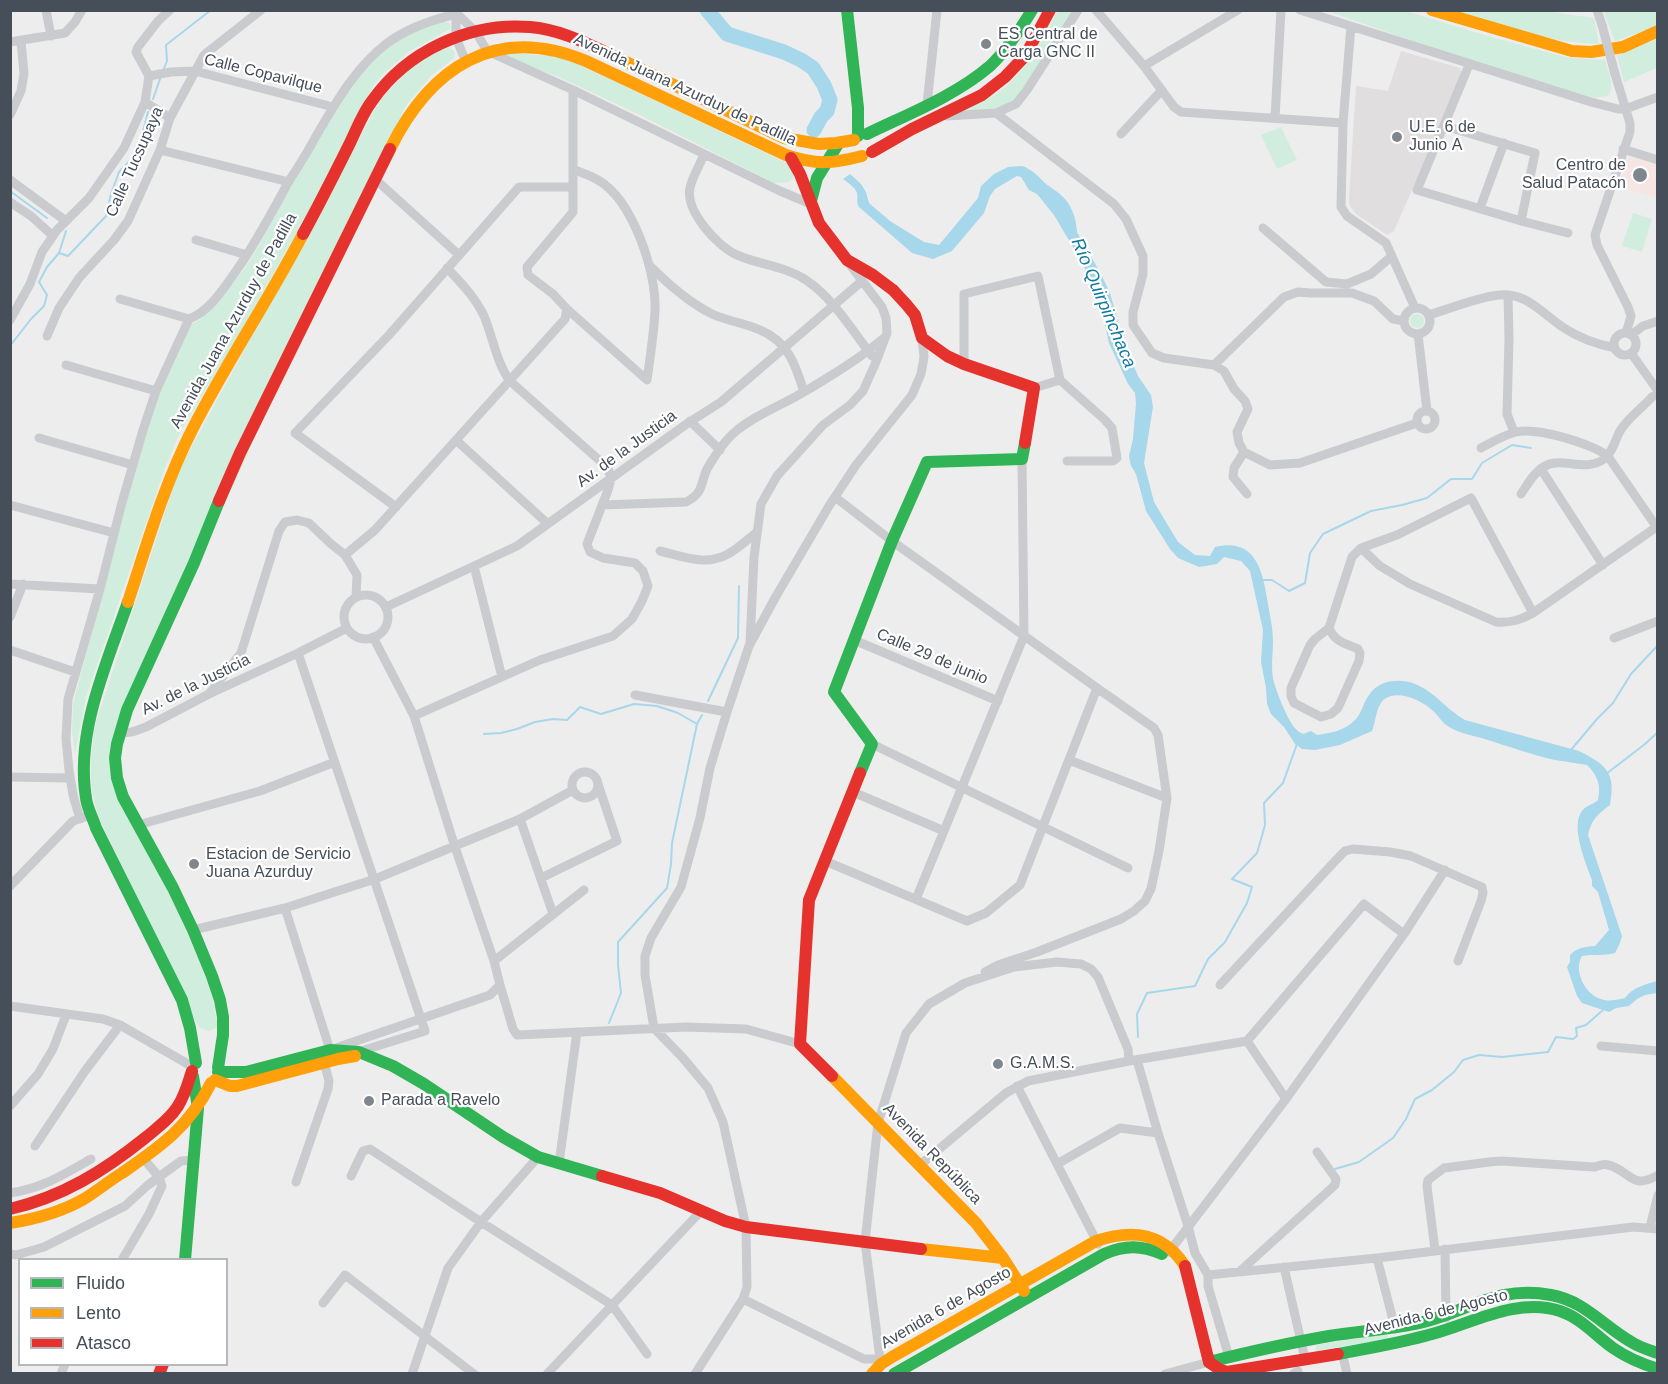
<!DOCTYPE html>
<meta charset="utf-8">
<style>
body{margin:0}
#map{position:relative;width:1668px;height:1384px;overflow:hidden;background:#eeeded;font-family:Helvetica,sans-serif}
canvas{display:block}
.frame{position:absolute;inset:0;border:12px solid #454e59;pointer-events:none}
.legend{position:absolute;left:18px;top:1258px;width:210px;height:108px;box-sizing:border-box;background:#fff;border:2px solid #b5b8bd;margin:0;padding:8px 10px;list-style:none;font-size:18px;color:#454e59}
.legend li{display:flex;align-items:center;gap:12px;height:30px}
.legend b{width:30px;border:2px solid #b5b8bd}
</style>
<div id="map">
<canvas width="1668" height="1384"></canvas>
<div class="frame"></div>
<ul class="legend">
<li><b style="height:8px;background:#30b455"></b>Fluido</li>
<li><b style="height:8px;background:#ff9f0a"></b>Lento</li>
<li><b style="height:8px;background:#e5322d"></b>Atasco</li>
</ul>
</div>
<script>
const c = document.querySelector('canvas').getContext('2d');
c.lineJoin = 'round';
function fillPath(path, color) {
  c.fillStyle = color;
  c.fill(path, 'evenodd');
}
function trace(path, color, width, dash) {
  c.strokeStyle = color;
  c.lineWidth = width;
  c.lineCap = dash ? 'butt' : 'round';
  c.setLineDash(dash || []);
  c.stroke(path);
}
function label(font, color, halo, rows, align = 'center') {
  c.font = font + ' Helvetica,sans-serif';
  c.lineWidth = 4.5;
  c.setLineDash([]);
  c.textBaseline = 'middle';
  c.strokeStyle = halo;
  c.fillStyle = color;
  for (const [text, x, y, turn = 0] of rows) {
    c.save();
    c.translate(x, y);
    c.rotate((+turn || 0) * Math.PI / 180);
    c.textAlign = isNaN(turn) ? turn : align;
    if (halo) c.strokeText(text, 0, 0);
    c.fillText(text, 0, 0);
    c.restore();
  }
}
fillPath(new Path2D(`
 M1401 51 1460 68 1462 75 1394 231 1387 235 1356 214 1350 206 1349 199 1356 86 1388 91Z`), '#e0dedf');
fillPath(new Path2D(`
 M1630 156 1657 165V198L1618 186 1628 158Z`), '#f5e6e3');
fillPath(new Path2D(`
 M1538 10 1594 18 1599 44C1549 43 1500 25 1452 11Z
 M1606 10 1657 11V25L1649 29 1615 41 1604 13Z
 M1058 11H1075L1036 72 1013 101 992 110 960 113C974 106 989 100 1001 90 1026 72 1044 37 1058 11Z
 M1328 11H1406L1488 36 1550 53 1571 58 1605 60C1608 72 1616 85 1608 96L1595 98 1555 87 1432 48Z
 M441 21 449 23 451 26 450 29 410 51 384 73 373 86 302 223 243 327 180 433 165 468 86 697 75 754 72 731 73 704 120 521 155 404 191 324 198 321 212 307 245 268 259 245 293 183 359 73 398 38Z
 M1657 39V68L1624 82 1617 56Z
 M448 46 455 52 454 58 431 76 405 107 111 755 169 893 209 981 218 1027 209 1031 200 1028 195 1020 101 822C87 786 90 762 95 725L179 470 380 100 411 67Z
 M513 53 563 57 789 164 794 171 793 179 789 182 774 183 644 117 559 77 499 55Z
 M1281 127 1297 160 1277 169 1261 135Z
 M1633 213 1652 219 1642 252 1622 246Z
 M1410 321a7 7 0 1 1 14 0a7 7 0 1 1-14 0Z
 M1387 1333 1388 1339 1316 1351V1345Z`), '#d1edde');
fillPath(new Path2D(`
 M1022 166C1033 170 1038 176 1046 184 1051 188 1057 191 1062 196 1072 205 1076 218 1077 232L1101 274 1110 293 1124 343 1138 376 1151 395 1153 407 1144 463 1154 502 1178 542 1195 555 1210 556 1215 547C1257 537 1263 573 1268 604 1270 617 1273 628 1273 641 1273 653 1271 666 1273 678 1275 689 1288 721 1295 728 1297 731 1300 732 1303 734L1311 731 1317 735C1331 733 1344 731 1355 720 1362 713 1363 703 1369 695 1379 680 1399 678 1415 684 1434 691 1447 710 1465 720L1579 751C1607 765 1616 773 1610 805 1598 814 1591 820 1588 835L1622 936 1620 943 1615 953C1604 956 1594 954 1582 956 1573 970 1585 995 1601 999 1609 1002 1616 1000 1625 998 1633 987 1644 985 1657 981V993L1645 995 1637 999 1629 1006 1616 1008 1609 1012 1582 1003 1577 996 1567 967 1570 962V955C1578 947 1584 947 1595 946L1609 930 1598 892 1592 886V880C1586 864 1570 826 1582 811 1586 805 1593 805 1598 800 1601 785 1598 776 1587 765 1577 763 1566 762 1555 760 1532 755 1511 747 1488 740 1475 736 1462 734 1449 727 1442 723 1439 716 1433 711 1422 701 1405 693 1391 696 1375 700 1377 720 1372 731L1340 745 1315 750 1302 749 1295 744 1284 727 1271 714 1267 704 1266 688 1261 662 1263 630 1250 571 1241 561 1224 557 1217 564 1199 567 1178 558 1170 549 1146 511 1136 474 1131 466 1129 456 1133 439 1136 403 1135 393 1128 384 1109 343 1100 304 1083 264 1054 215 1037 194 1029 190 1021 177 1017 176 995 189 990 196 984 213 952 251 933 259 912 253 859 207C856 202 858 198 857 193 855 187 848 183 843 179L850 174 861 184 866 192 869 203 890 221 924 242 939 245 978 198 981 186 994 174 1008 167Z`), '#a7d7ea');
trace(new Path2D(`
 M163 71 167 61 166 45 211 10
 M153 99 161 76
 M10 191 47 218
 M59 253 66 231
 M10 346 31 319 44 306 47 295 39 282 47 267 59 253 68 256 106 216 111 194 119 172 141 149 142 135 148 112
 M1262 580H1272L1289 591 1305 583 1310 553 1323 534 1371 511 1402 505 1427 498 1451 479H1472L1482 463 1512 445 1531 448
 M708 701 738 638 739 586
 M484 734 501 733 517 729 535 722 553 719 567 720 580 707 601 714 634 704 657 706 678 713 697 724
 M1570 751 1597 719 1613 703 1631 674 1658 645
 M1606 774 1645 744 1658 732
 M609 1023 621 993 618 965V942L667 888 671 864 672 843 697 724 702 715
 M1138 1037 1137 1014 1147 993 1195 986 1208 959 1225 942 1247 903 1252 887 1232 879 1257 853 1265 825 1264 803 1283 783 1297 744
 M1335 1169 1359 1162 1393 1138 1406 1119 1415 1099 1432 1090 1454 1072 1463 1060 1479 1055 1502 1057 1548 1052 1556 1037 1573 1039 1577 1036 1576 1028 1586 1025 1604 1009`), '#a7d7ea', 2);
trace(new Path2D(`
 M707 10 727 34 784 52 801 60 813 68 824 85 830 100 827 111 821 117 814 130`), '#a7d7ea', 15);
trace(new Path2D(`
 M46 10 51 36
 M453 10 476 32 487 51 573 90 780 191 811 204
 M1096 10 1144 66 1174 107 1181 112 1343 123
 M1300 10 1591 102 1618 109H1625L1658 97
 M1597 10 1602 25
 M456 14V38L466 62
 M1351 26 1343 123 1341 207 1347 216 1386 243 1415 308
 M10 42 65 33 75 22 82 10
 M1469 65 1417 190 1521 221 1568 233
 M1144 66 1238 10
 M1615 74 1630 123V132L1595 235 1597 245 1628 307 1631 316 1626 333
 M149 76 171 72 195 71 333 107
 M145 102 149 76 136 52 138 47 158 21 170 10
 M927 104 937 10
 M996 113 1114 204 1126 219 1143 256V274L1133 312V325L1152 353 1164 358 1214 365 1224 371 1234 389 1245 401 1248 409 1237 432 1239 443 1244 452 1270 465 1300 463 1417 423
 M10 115 21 91 24 74 21 41
 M947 116 996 113 1016 104 1027 90 1078 10
 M1275 118 1281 10
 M1445 126 1535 153 1521 221
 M1121 134 1162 90
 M1623 149 1658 160
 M160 150 289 182
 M704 154C700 165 692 177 690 188 685 211 718 247 737 255 760 265 785 266 806 280 833 298 852 330 872 356
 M375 179 459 255
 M10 180 66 221
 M10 202 31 216 53 236
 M1480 208 1504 143
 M1263 228 1326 282 1347 284 1371 274 1392 256
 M196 240 247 255
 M650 266C669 285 688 302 712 314 727 321 745 323 760 330 788 341 796 366 804 392
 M1508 295 1509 339 1507 414 1514 432
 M120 299 189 319
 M1404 321a13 13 0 1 1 26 0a13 13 0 1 1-26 0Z
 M567 309 647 380C650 357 654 334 655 311 657 273 633 200 598 180 591 175 581 173 573 169
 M1429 315C1449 309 1488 293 1509 295 1530 297 1547 317 1564 328 1579 338 1596 344 1615 348
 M10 320 30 284 42 252 57 230 89 198 124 148 145 102 170 118
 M1614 344a11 11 0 1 1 22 0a11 11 0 1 1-22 0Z
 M1418 334 1427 411
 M1631 335 1643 326 1658 321
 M47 336 59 308 79 278 114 240 128 221 160 150 170 118 204 55 261 10
 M1631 353 1658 391
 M964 364V294L1038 276 1060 380 1105 420 1112 428 1117 458 1113 461H1067
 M66 365 156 391
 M1214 365 1284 297 1298 292 1310 293H1352L1374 301 1393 319 1404 321
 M1034 388 1060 380
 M1417 420a9 9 0 1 1 18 0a9 9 0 1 1-18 0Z
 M690 421 720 450
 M39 438 133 465
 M456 440 548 524
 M1481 448C1492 442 1504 435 1516 432 1538 427 1588 443 1607 455L1658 529
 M1244 452 1234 468 1233 477 1247 494
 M1541 469 1603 565
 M1521 494C1528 484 1534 472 1545 466 1562 456 1585 473 1604 459 1613 452 1615 440 1620 431 1627 419 1642 408 1652 397L1658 394
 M10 505 114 533
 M602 505 686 502C704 493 700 484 707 469 714 457 724 441 735 432 752 417 775 408 795 397 825 380 857 361 884 338
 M396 507 295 433 389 335 519 187H573
 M1361 548 1380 566 1410 584 1496 622C1511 623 1520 620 1533 613L1658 526
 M660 551C681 556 705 566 726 555 737 550 748 539 757 532
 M474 566 502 677
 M10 584 100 589
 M344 617a22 22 0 1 1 44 0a22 22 0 1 1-44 0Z
 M356 597 357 575 345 555 375 530 565 319 567 309 553 294 528 275 527 267 573 212V90
 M386 607 517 546 688 423 721 402 862 281
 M10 617 23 584
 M1329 628C1335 642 1344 643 1358 649L1360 653 1359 661 1338 708 1331 714 1321 717 1294 703 1291 696V688L1310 645 1315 639 1329 628 1352 557 1361 548 1397 535 1471 498 1533 613
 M1614 638 1658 621
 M854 640 998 701
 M750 643 754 557 761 504 777 476 823 425 850 405 863 391 876 362 887 333 886 318 882 307 848 262
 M10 650 75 672
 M298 653 425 1031 358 1052
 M209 694 241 653 279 531 285 522 297 520 309 523 330 543 345 555
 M635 695 727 712
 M414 716 540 660 613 636 632 619 642 601 648 586 643 571 635 563 603 558 590 552 587 544 608 490 611 479 608 468 510 381C496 362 493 337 484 316 475 297 461 283 447 268
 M120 733 132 732 146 727 209 694 298 653 347 628
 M872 744 1128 868
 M1069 760 1167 798
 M572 785a13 13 0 1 1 26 0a13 13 0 1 1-26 0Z
 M10 777 70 778
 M853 792 944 831
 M80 819 73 795 69 770 66 739 68 699 100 589 121 506 143 430 156 391 189 319C209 312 224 288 236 271 256 243 272 212 289 181 298 167 307 153 315 138 335 104 354 69 386 44 407 28 431 20 456 14
 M520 819 553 914
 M138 825 260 791 335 762
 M825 861 967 921 986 913 1020 885 1097 688 892 541 835 497
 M541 878 617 841 598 784
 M10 886 73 821 85 817
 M916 899 1024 636 1022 459
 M285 908 330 1050 490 995 500 985 494 961 455 847 414 716 373 637
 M193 930 285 908 375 879 520 819 573 790
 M494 961 584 890
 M985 972 998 965 1037 952 1121 919 1134 911 1145 901 1151 889 1159 851 1167 798 1158 735 1154 728 1097 688
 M500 985 513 1029 517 1035 686 1027 746 1029 800 1044
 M1220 985 1337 859 1345 851 1353 849 1390 852 1411 856 1482 887 1483 893 1481 901 1458 961
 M10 1006 103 1019 120 1025 193 1067
 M1247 1041 1286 1099
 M1601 1046 1658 1051
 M1137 1060 1158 1133
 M1017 1086 1098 1244
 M10 1106 38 1074 53 1049 66 1015
 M35 1146 85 1071 120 1025
 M559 1163 577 1032
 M1057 1164 1120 1128 1158 1133 1188 1226 1195 1253 1208 1275V1286L1229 1357
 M920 1165 1006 1093 1028 1081 1129 1061 1247 1041 1364 904 1404 934
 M351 1176 363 1151 370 1149 481 1222 612 1305 647 1354
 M296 1182 328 1089 329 1081 324 1062
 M10 1193C41 1189 65 1174 91 1159
 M1650 1227 1658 1195
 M1445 1249 1446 1318
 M1435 1250 1427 1186 1428 1180 1444 1168 1489 1162 1502 1161 1594 1167C1599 1166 1603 1163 1608 1165 1630 1170 1631 1191 1658 1175
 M1169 1252 1286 1099 1404 934 1445 870
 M10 1254 16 1255 44 1247 125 1206 148 1185 181 1161 194 1160
 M1377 1258 1395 1328
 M122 1260 149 1214 162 1186 159 1177 143 1158
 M1284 1267 1305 1359
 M1239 1272 1335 1185 1336 1179 1317 1152
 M1208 1275 1377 1258 1633 1227 1658 1229
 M743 1299 864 1359H880
 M323 1303 345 1275 474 1374
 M1342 1352 1347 1374
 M882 1365 880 1359 865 1242 878 1123 906 1033 929 1004 965 983 1014 967 1057 962 1081 964 1091 969 1098 977 1128 1049 1129 1061
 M61 1374 65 1364
 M412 1374 448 1268 481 1222 538 1157
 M547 1374 702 1210
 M695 1374 743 1299 747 1287 746 1227 723 1122 708 1088 683 1058 654 1028 645 975V956L651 938 681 887 700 818 710 768 727 712 749 646 775 598 829 506 856 465 912 395 921 374 924 357 922 338
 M1165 1374 1209 1362 1210 1365
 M1293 1374 1298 1371`), '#c9cbce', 9);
trace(new Path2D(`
 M847 10 858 108V136
 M867 134C908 114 955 96 990 66 1007 50 1020 30 1032 10
 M811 201 817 178 838 144
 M128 602C107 663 75 732 86 798 87 808 93 818 96 828L182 1000 190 1028 196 1063
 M860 773 872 744 834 692 892 541 927 462 1022 459 1025 443
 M218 1068 223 1035V1017L220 1000 212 976 193 930 173 888 123 797 117 778 115 758 117 744 127 710 194 563 219 501
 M218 1072H246L330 1050 359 1052 393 1066 424 1084 503 1137 538 1157 602 1176
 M185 1260 198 1108 193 1076
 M1338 1354C1369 1348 1401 1343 1432 1334 1473 1323 1517 1297 1560 1311 1581 1318 1595 1335 1613 1348 1626 1357 1642 1364 1658 1369
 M1209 1362C1249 1352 1289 1343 1329 1336 1358 1331 1387 1330 1415 1324 1465 1314 1495 1284 1551 1295 1585 1301 1604 1327 1633 1343 1641 1348 1649 1350 1658 1353
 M894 1374 1104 1254C1125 1245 1141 1245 1162 1254`), '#30b455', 12);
trace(new Path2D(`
 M1432 10 1572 51 1591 52 1623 47 1658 31
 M603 51 784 138 819 144 836 143 854 140
 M390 149C430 68 495 23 586 61L786 155C816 165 831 164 862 156
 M128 602C147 544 164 485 192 430 226 363 268 301 303 234
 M832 1076 976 1223 1003 1258 1024 1291
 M215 1080 230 1086H237L338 1059 355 1056
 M10 1223C36 1219 61 1212 84 1199 97 1191 109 1181 122 1173 161 1146 189 1127 211 1083
 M921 1249 1003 1258
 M872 1374 881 1364 892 1357 1096 1241C1132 1229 1163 1232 1185 1266`), '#ff9f0a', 12);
trace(new Path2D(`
 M872 152 912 129 982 95 1005 77 1025 56 1050 10
 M791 158 800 174 819 223 847 260 873 275 893 290 906 304 915 315 922 338 947 356 964 364 1034 388 1025 443
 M303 234C319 205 334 175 349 145 356 131 362 114 372 101 407 51 469 22 530 27 556 29 580 40 603 51
 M219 501 240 453 390 149
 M832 1076 800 1044 809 900 860 773
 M602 1176 660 1193 725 1221 746 1227 921 1249
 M10 1209C62 1197 104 1171 145 1138 157 1128 170 1119 178 1106 185 1095 188 1083 192 1071
 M1185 1266 1209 1362 1219 1369 1227 1372 1338 1354
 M159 1374 163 1364`), '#e5322d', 12);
trace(new Path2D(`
 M1602 25 1615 74`), '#c9cbce', 9);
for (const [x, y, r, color] of [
 [986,44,6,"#80868d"],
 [1397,137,6,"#80868d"],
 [1640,175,8,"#80868d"],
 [194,864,6,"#80868d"],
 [998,1064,6,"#80868d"],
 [369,1101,6,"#80868d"]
]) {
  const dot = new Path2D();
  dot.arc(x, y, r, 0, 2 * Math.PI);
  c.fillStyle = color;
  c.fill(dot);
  trace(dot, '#fff', 2);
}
label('16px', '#454e59', '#fff', [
 ["ES Central de",998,35],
 ["Carga GNC II",998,53],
 ["U.E. 6 de",1409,128],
 ["Junio A",1409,146],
 ["Centro de",1626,166,"right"],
 ["Salud Patacón",1626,184,"right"],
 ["Estacion de Servicio",206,855],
 ["Juana Azurduy",206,873],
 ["G.A.M.S.",1010,1064],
 ["Parada a Ravelo",381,1101]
], 'left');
label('16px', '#454e59', '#fff', [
 ["Calle Copavilque",263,74,14],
 ["Avenida Juana Azurduy de Padilla",685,90,25],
 ["Calle Tucsupaya",135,162,-66],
 ["Avenida Juana Azurduy de Padilla",234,321,-61],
 ["Av. de la Justicia",627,449,-36],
 ["Calle 29 de junio",932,657,23],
 ["Av. de la Justicia",196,685,-26],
 ["Avenida República",932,1154,46],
 ["Avenida 6 de Agosto",946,1308,-30],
 ["Avenida 6 de Agosto",1436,1313,-14]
]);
label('italic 18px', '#0f79a1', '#fff', [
 ["Río Quirpinchaca",1103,303,67]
]);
</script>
